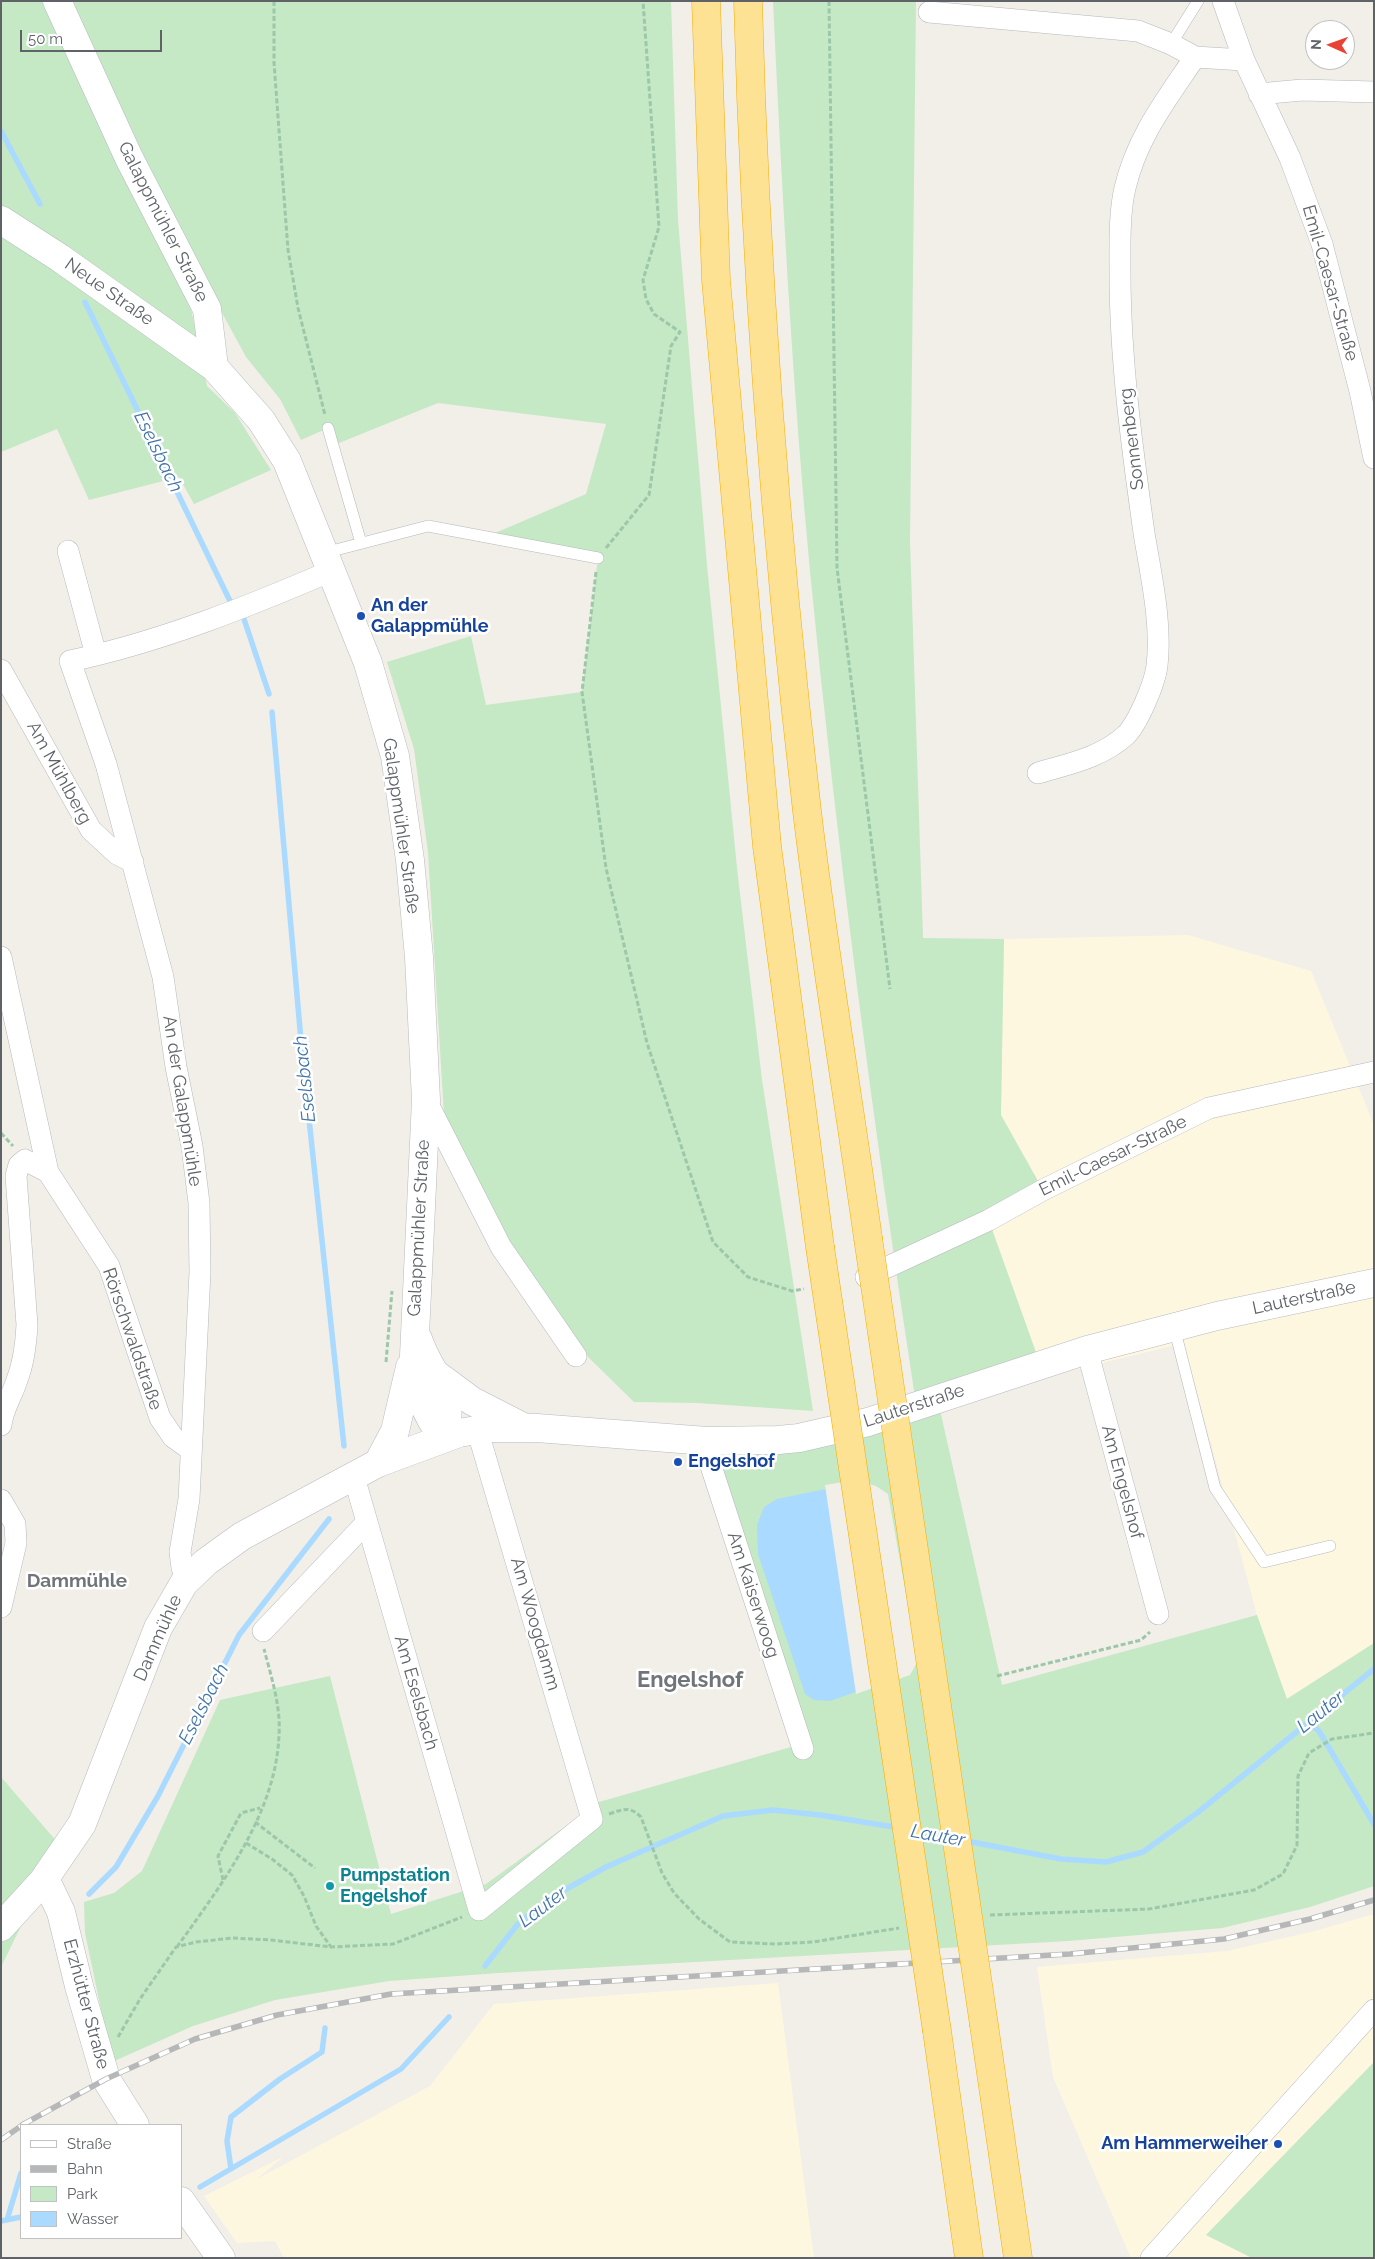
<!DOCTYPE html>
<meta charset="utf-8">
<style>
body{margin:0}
#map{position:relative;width:1375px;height:2259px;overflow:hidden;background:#f1efe8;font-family:Raleway,sans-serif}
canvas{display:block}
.frame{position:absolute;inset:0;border:2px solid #5f6368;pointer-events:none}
.legend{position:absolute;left:20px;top:2124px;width:162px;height:115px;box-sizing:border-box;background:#fff;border:1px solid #bfc1c3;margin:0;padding:6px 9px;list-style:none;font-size:15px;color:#5f6368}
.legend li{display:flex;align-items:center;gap:10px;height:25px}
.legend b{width:25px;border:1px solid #bfc1c3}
.north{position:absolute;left:1305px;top:20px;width:50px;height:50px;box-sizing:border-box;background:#fff;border:1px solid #bfc1c3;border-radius:50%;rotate:272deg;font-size:14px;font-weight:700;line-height:20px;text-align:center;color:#5f6368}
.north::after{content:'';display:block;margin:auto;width:18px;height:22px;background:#ea4335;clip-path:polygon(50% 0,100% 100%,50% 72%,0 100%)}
.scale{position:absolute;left:20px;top:30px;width:142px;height:22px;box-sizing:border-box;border:2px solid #5f6368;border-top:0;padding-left:6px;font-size:15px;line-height:18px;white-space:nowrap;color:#5f6368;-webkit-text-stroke:4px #fff;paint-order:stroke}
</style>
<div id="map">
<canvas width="1375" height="2259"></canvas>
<div class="frame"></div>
<ul class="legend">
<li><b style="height:6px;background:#fff"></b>Straße</li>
<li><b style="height:6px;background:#b6b7b8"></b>Bahn</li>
<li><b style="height:14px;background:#c5e8c5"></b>Park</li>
<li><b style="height:14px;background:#aadaff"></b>Wasser</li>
</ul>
<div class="north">N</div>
<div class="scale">50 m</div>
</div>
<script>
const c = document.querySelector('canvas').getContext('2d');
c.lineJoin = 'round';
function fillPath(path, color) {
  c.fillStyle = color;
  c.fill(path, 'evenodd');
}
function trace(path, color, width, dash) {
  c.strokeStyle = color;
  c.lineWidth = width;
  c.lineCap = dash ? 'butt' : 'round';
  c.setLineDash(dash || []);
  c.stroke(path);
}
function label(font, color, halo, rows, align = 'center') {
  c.font = font + ' Raleway,sans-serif';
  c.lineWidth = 5;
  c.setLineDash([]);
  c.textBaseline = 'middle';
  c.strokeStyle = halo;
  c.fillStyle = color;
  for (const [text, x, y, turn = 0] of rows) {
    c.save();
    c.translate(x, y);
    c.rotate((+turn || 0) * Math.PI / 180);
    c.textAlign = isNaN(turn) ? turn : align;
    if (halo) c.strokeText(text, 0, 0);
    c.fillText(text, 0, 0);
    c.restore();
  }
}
fillPath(new Path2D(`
 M1188 935 1311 971 1374 1125V1643L1286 1699 1257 1615 1184 1343 1045 1377 989 1220 1043 1190 1001 1115 1004 939Z
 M1374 1914V2062L1206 2235 1252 2258H1131L1053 2077 1037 1967 1227 1951 1315 1931Z
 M778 1983 814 2258H284L275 2241 237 2243 204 2196 283 2157 257 2179 430 2086 494 2004Z`), '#fef7e0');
fillPath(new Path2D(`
 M1 1H42L118 167 190 304 207 386 235 413 271 470 194 504 179 477 89 500 57 429 1 452Z
 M71 1H671L678 220 707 565 737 868 762 1080 813 1411 698 1403 634 1402 586 1355 510 1242 444 1115 428 852 414 749 387 662 471 636 486 705 582 692 598 558 486 537 586 494 606 424 438 403 334 445 328 428 301 440 280 399 246 357 220 309 149 167Z
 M773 1H916L910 541 923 938 1004 939 1001 1115 1043 1190 989 1221 1038 1358 915 1397C873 1123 837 848 810 571 792 382 782 191 773 1Z
 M940 1410 1002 1685 1257 1615 1287 1699 1374 1643V1886L1310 1907 1222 1928 1068 1941 499 1973 389 1981 275 2000 193 2026 112 2062 85 1933 84 1902 114 1893 142 1871 220 1700 330 1676 391 1914 486 1884 599 1802 805 1743 716 1458 814 1447Z
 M1 1777 65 1851 43 1881 1 1967Z
 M1374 2062V2258H1252L1206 2235Z`), '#c5e8c5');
fillPath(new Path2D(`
 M855 1483 909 1673 830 1701 814 1700 805 1694 758 1554 757 1525 764 1507 777 1499Z`), '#aadaff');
fillPath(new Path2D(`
 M855 1480 876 1486 888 1494 918 1661 910 1675 856 1694 825 1485Z`), '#f1efe8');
trace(new Path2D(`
 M1 131 40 204
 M85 302 230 601
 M244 619 269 694
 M272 712 303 1063 344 1446
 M1308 1722 1319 1731 1374 1824
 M914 1831 949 1838
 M966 1841 1061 1859 1106 1862 1143 1852 1197 1813 1374 1669
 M89 1894 116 1867 158 1796 239 1635 329 1519
 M485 1966 517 1925 552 1897 606 1867 723 1816 773 1810 820 1815 900 1828
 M231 2169 227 2141 231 2117 280 2079 322 2052 325 2028
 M200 2187 401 2069 449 2017
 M7 2220 21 2173
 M1 2221 21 2217`), '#aadaff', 5.5);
const lane = new Path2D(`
 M1171 44 1198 1
 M328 428 361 543
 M324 553 428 526 598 558
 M1174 1327 1215 1488 1264 1562 1330 1546`);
const street = new Path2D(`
 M1223 1 1244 60 1290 158 1322 244 1360 391 1374 458
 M929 12 1138 31 1171 44 1195 57 1244 60
 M1259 94 1302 90 1374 92
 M68 551 96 655
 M1 670 91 830 117 854 133 862
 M1038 773C1068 764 1101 758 1126 735 1138 723 1155 683 1157 666 1162 623 1151 576 1144 533 1132 447 1120 360 1120 272 1120 247 1119 213 1125 188 1137 137 1166 100 1195 57
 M1 957 48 1172 109 1266 160 1418 173 1437 191 1450
 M426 1100 501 1247 576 1356
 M866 1277 989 1220 1043 1190 1209 1108 1374 1072
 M1087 1350 1158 1614
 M1 1425C3 1408 12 1396 17 1380 24 1362 26 1344 27 1325L16 1176 19 1165 25 1160 48 1172
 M707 1441 711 1466 803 1749
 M354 1477 479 1910 592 1819 477 1429
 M1 1500 15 1524 16 1543 1 1607
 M188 1578 182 1568 180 1552 189 1499 200 1272 199 1203 192 1146 176 1067 163 977 106 764 70 661C160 642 247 607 331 571
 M263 1631 367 1522
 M1151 2258 1374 2010`);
const secondary = new Path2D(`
 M57 1 129 158 207 309 214 367
 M1 220 60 258 214 367 261 420 287 461 368 663 395 756 410 860 419 957 426 1100 414 1356C417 1388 423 1413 444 1438
 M418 1339C432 1380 457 1390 444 1438
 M437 1375 472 1401 521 1426
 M378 1463 395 1431 410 1367
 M43 1881 50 1889 61 1912 79 1986 106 2079 135 2125
 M1 1927 43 1881 82 1824 158 1628 184 1583 206 1562 242 1536 378 1463 459 1433 488 1428H537L707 1441 778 1440 799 1438 868 1422 1087 1350 1217 1316 1374 1283
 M181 2201 221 2258`);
const highway = new Path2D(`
 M706 1 716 280 767 846 820 1247
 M748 1C755 272 776 543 807 811 824 954 848 1096 868 1238
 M984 2025 1018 2258
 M937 2031 969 2258`);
trace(lane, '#b5b8bc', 12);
trace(street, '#b5b8bc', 22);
trace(secondary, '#b6babf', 29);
trace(highway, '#f9ab00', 29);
trace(new Path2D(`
 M274 1V63L288 250 298 308 325 415
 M829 1 837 568 890 989
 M606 548 649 495 671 346 680 332 654 314 646 299 643 280 659 227 643 1
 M596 572 582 692 606 868 647 1043 713 1242 748 1277 792 1291 804 1289
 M1 1133 13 1146
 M386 1362 392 1291
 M997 1676 1141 1640 1150 1632
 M609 1814C624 1809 630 1806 641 1817L662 1873 674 1893 699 1919 730 1942 775 1944 813 1942 899 1928
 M255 1822 315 1868
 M246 1843 272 1859 292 1875 304 1896 316 1926 331 1947
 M223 1880 218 1856 241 1813 260 1808
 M990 1915 1149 1909 1254 1890 1283 1874 1297 1845 1298 1776 1309 1753 1332 1739 1374 1733
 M177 1947C221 1885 276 1814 279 1735 281 1706 271 1676 264 1649
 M118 2037 140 1999 176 1947 196 1942 233 1938 271 1940 331 1947 393 1944 462 1917`), '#9cc7a9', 3, [5, 2.5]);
trace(lane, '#fff', 11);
trace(street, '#fff', 21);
trace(secondary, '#fff', 28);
trace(highway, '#fde293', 28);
const rail = new Path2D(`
 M22 2125 106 2079 195 2039 277 2015 391 1994 1070 1954 1224 1939 1310 1919 1374 1900
 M1 2140 21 2126`);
trace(rail, '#b6b7b8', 5.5);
trace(rail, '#fff', 4, [11]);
const highwayBridge = new Path2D(`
 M868 1238 984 2025
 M820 1247 937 2031`);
trace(highwayBridge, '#f9ab00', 29, []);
trace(highwayBridge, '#fde293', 28);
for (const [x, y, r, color] of [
 [361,616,5,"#1a4fb4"],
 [678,1462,5,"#1a4fb4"],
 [330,1886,5,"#0f9aa8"],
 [1278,2144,5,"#1a4fb4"]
]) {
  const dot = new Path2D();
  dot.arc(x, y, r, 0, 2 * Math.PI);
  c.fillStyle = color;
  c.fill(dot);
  trace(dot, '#fff', 2);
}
label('18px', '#5f6368', '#fff', [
 ["Galappmühler Straße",163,222,63],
 ["Emil-Caesar-Straße",1330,283,74],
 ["Neue Straße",109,292,35],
 ["Sonnenberg",1132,439,-97],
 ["Am Mühlberg",59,773,61],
 ["Galappmühler Straße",401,826,82],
 ["An der Galappmühle",182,1101,81],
 ["Emil-Caesar-Straße",1113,1156,-26],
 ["Galappmühler Straße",419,1228,-87],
 ["Lauterstraße",1304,1298,-12],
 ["Rörschwaldstraße",132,1339,71],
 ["Lauterstraße",914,1406,-18],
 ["Am Engelshof",1122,1482,75],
 ["Am Kaiserwoog",753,1595,72],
 ["Am Woogdamm",535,1624,74],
 ["Dammühle",158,1638,-66],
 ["Am Eselsbach",416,1693,74],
 ["Erzhütter Straße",86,2004,75]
]);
label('bold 18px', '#164399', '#fff', [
 ["An der",371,606],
 ["Galappmühle",371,627],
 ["Engelshof",688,1462],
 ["Am Hammerweiher",1268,2144,"right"]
], 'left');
label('bold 18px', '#0d838f', '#fff', [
 ["Pumpstation",340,1876],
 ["Engelshof",340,1897]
], 'left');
label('italic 19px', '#4174aa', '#fff', [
 ["Eselsbach",158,452,64],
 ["Eselsbach",305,1079,-96],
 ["Eselsbach",204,1704,-63],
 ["Lauter",1321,1712,-39],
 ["Lauter",938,1836,10],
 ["Lauter",543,1907,-37]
]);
label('bold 19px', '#70757a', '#fff', [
 ["Dammühle",77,1581]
]);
label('bold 22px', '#70757a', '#fff', [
 ["Engelshof",690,1680]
]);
</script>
